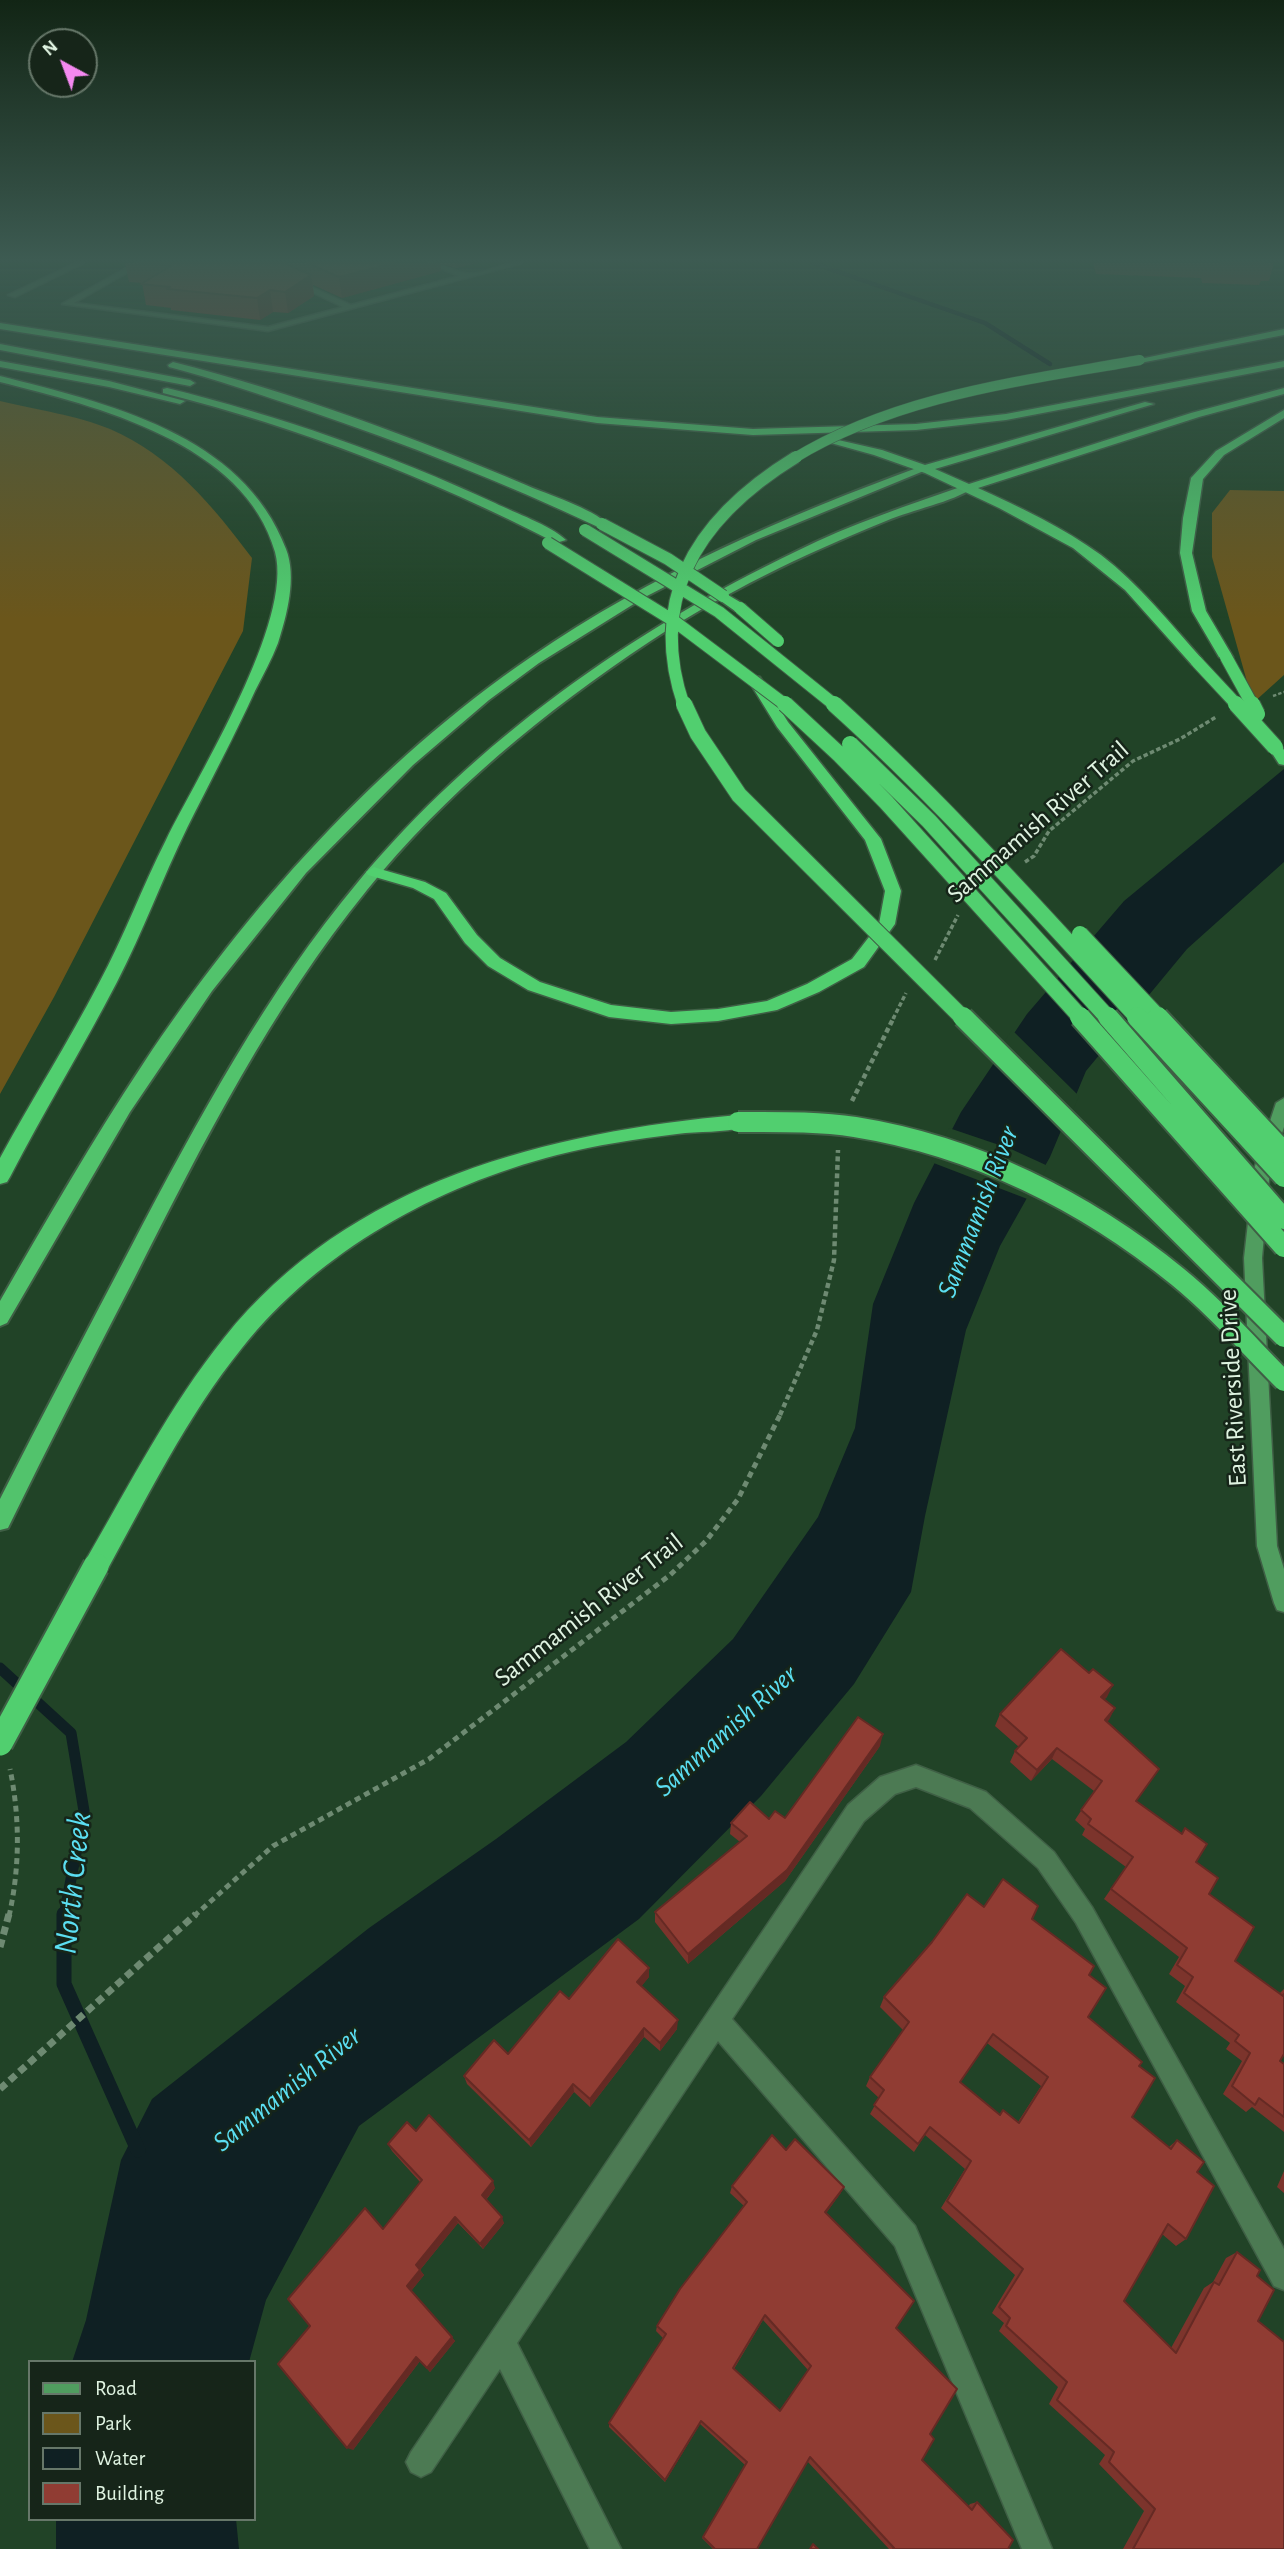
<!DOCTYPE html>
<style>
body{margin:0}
#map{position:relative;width:1284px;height:2549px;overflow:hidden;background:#214327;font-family:"Alegreya Sans",sans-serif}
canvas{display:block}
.legend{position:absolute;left:28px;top:2360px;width:228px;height:161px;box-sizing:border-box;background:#162519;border:2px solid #667769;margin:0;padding:9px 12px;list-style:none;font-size:21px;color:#dff3e1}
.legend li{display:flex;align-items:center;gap:14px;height:35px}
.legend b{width:35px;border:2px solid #667769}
.north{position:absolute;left:28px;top:28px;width:70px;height:70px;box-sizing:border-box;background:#162519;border:2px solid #667769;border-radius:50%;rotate:319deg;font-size:19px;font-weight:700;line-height:28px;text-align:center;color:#dff3e1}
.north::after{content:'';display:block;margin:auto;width:24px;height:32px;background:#f489f0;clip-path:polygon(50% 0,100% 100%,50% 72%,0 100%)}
</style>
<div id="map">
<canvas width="1284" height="2549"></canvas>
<ul class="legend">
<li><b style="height:9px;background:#509d5f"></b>Road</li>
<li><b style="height:19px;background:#6b561b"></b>Park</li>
<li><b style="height:19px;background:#0f2023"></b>Water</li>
<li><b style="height:19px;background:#903c33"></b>Building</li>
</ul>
<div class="north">N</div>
</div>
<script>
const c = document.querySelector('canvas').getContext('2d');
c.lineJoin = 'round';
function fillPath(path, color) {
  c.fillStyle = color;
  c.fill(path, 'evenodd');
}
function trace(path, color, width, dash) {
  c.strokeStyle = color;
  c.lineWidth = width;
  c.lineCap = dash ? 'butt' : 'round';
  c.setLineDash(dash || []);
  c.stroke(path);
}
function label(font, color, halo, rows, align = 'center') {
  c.font = font + ' "Alegreya Sans",sans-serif';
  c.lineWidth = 5;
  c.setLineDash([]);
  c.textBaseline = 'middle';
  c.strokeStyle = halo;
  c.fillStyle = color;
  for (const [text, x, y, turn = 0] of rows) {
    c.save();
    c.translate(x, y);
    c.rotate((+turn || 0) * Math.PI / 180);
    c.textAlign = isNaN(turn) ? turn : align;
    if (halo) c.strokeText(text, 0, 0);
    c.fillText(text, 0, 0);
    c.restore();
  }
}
fillPath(new Path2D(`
 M0 401C34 409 79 416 110 429 171 455 214 507 252 558L243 631 54 997 0 1094Z
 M1230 490 1284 491V675L1253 703 1212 557V513Z`), '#6b561b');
fillPath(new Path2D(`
 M1284 769V862L1187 949 1086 1071 1050 1157 1000 1246 966 1330 925 1516 911 1592 854 1684 761 1796 639 1919 359 2126 266 2300 249 2362H72L86 2320 121 2160 152 2099 369 1928 496 1839 626 1742 733 1639 818 1517 855 1428 873 1304 914 1203 961 1112 1027 1014 1124 901Z
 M56 2519H236L239 2549H56Z`), '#0f2023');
fillPath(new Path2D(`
 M1012 1030 1079 1096 1063 1134 991 1060Z
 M949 1128 1011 1149 1048 1166 1030 1200 931 1162Z`), '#214327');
trace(new Path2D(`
 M813 263 985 323 1050 364`), '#0f2023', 4.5);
trace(new Path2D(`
 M0 1668 71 1733 84 1811 64 1916`), '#0f2023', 11);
trace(new Path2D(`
 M64 1914V1984L138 2150`), '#0f2023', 15);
const service = new Path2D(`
 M75 263H84L15 297 8 295Z
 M135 263H144L74 303 268 327 343 307 251 263H259L351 305 459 276 428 263C442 263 452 271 466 273 484 276 503 261 522 263L268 331 62 304Z
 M916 1765 986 1792 1054 1852 1092 1907 1284 2249V2290L1274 2286 1076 1923 1038 1868 970 1808 916 1787 895 1794 864 1821 732 2019 915 2226 1052 2549H1022L895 2246 718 2041 517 2343 621 2549H590L500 2369 431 2472 421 2477 411 2472 406 2462 411 2452 848 1805 880 1777Z`);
const secondary = new Path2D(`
 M1284 1098V1127L1270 1169 1262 1258 1277 1546 1284 1569V1612L1277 1610 1274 1603 1257 1546 1244 1258 1254 1169 1276 1103Z`);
const trunk = new Path2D(`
 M922 466 931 468 756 540 645 597 539 663 489 700 413 765 306 873 212 991 130 1112 7 1323 0 1326V1301C46 1221 92 1141 143 1064 246 909 376 763 531 657 651 574 786 516 922 466Z
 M966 485 975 487C950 503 914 509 886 521 804 554 723 593 649 642 545 711 445 793 367 890 272 1007 202 1144 135 1277 92 1360 49 1444 8 1528L0 1530V1499C43 1414 87 1331 131 1247 197 1121 267 991 358 882 475 741 632 630 797 551 851 524 909 505 966 485Z`);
const motorway = new Path2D(`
 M0 323 597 417 753 429 916 424 1006 414 1284 361V367L1006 420 916 430 753 435 597 423 0 329Z
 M1284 329V335L1140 363 1135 360Z
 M0 344 190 380 195 383 190 386 0 350Z
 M0 361 109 381 185 401 180 404 109 387 0 367Z
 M173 362C292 392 413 437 526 485 549 495 591 508 608 524L598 527C503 482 406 444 306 410 261 395 216 379 169 367L168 365Z
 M0 376C107 403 243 434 286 549 297 577 287 615 278 643 272 659 263 675 255 691 234 737 210 782 187 828 162 879 143 932 117 982 83 1048 44 1111 10 1177L7 1182 0 1184V1158C32 1099 68 1043 99 983 124 937 142 887 166 840 198 775 294 621 275 552 245 443 96 406 0 382Z
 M167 388C280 416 389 454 495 503 515 513 550 525 566 540L556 543C430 478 301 428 163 393V389Z
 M1284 388V394L1199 417 978 488C1020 507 1064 528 1101 555 1139 584 1170 623 1202 659V665H1192L1125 590 1073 548 999 508 925 473 874 455 820 440 825 437 882 450 925 465 1145 402 1154 404 935 469 969 484 1191 413Z
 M1284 410V418L1224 455 1203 479 1192 553 1206 611 1233 657 1226 661 1219 657 1192 611 1180 553 1183 518 1191 478 1216 451Z
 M723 592 745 605V611H735L718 599 717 596Z
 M755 676 760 677 788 722 881 839 901 891 895 924 864 967 819 992 777 1010 718 1021 671 1024 609 1017 528 990 488 966 465 943 434 899 413 888 368 875 366 872 374 867 380 869 425 882 446 893 477 935 500 958 540 982 611 1005 671 1012 718 1009 767 1001 807 984 852 959 879 924 885 891 865 840 777 727 748 680Z
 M1275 743 1280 744 1284 750V765L1279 764 1268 747Z
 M738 1115 745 1117 748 1122 745 1127C723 1133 699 1131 677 1134 636 1139 596 1145 557 1155 437 1186 320 1250 242 1348 187 1416 147 1498 105 1574L96 1577 87 1574 84 1566 87 1558C130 1484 170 1405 224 1338 349 1181 548 1132 738 1115Z`);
trace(service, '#3f5f45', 3);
trace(secondary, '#3f5f45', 3);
trace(trunk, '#3f5f45', 4);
trace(motorway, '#3f5f45', 3);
trace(new Path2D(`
 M1273 696 1284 692`), '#6e8a72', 2.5, [3.5, 2]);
trace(new Path2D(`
 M1025 862 1034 856 1049 831 1133 761 1180 739 1216 717
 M935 960 958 915
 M893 1019 906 993`), '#6e8a72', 3.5, [4.5, 2.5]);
trace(new Path2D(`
 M852 1101 894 1017
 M780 1415 817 1330 834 1260 838 1150`), '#6e8a72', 4.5, [5, 3.5]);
trace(new Path2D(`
 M9 1916C20 1868 20 1817 10 1769
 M194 1916 273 1846 429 1759 670 1575 706 1541 738 1499 781 1413`), '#6e8a72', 5, [6, 4.5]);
trace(new Path2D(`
 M0 1947 9 1914
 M0 2089 196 1914`), '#6e8a72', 7, [8, 5]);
fillPath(service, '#4c7a53');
fillPath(secondary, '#509d5f');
fillPath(trunk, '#52c36c');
fillPath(motorway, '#51cf6f');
const motorwayBridgeFar4 = new Path2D(`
 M793 459C897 395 1023 381 1140 360`);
const motorwayBridgeFar3 = new Path2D(`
 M602 524 668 559 723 596
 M585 530 719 612 836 706
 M548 543 674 621 787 706
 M740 608 778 641
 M1226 657 1253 706
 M1197 662 1238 706
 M684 706C645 593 703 514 796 457`);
const motorwayBridgeFar2 = new Path2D(`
 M684 704 698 734 739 795 964 1019
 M785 704 840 755 886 802 1082 1019
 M834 704C943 802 1040 912 1139 1019
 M1236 704 1275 747
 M1252 704 1257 714
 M850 744 929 821 1109 1019
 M1080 934 1160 1019`);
const motorwayBridgeFar1 = new Path2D(`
 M963 1017 1284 1337
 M1080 1017 1284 1247
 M1108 1017 1284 1219
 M1137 1017 1284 1177
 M1158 1017 1284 1152
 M738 1122C777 1122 816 1121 855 1127 974 1146 1085 1201 1178 1277 1216 1308 1249 1346 1284 1381`);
const motorwayBridge = new Path2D(`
 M0 1743 96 1566`);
trace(motorwayBridgeFar4, '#3f5f45', 11, []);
trace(motorwayBridgeFar3, '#3f5f45', 14, []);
trace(motorwayBridgeFar2, '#3f5f45', 18, []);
trace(motorwayBridgeFar1, '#3f5f45', 24, []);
trace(motorwayBridge, '#3f5f45', 29, []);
trace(motorwayBridgeFar4, '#51cf6f', 10);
trace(motorwayBridgeFar3, '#51cf6f', 12);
trace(motorwayBridgeFar2, '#51cf6f', 16);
trace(motorwayBridgeFar1, '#51cf6f', 20);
trace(motorwayBridge, '#51cf6f', 25);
fillPath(new Path2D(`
 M125 263H476L456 268 441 264V271L342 298 313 285 314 296 288 313 273 312 260 320 171 310V308L146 305 142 283 129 282Z
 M1093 263H1274L1269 281H1261L1259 285 1202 283 1201 278 1096 274Z
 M1107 1697 1104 1699 1115 1708 1107 1722 1137 1802 1196 1862 1235 1961 1280 1993 1284 1989V2054L1280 2061 1284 2064V2132L1252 2107 1246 2112 1223 2094 1242 2061 1226 2049 1230 2043 1176 2002 1185 1986 1169 1974 1179 1957 1104 1899 1126 1867 1082 1835 1085 1829 1075 1820 1094 1791 1052 1759 1031 1781 1010 1762 1015 1751 1019 1747 995 1726 1000 1714Z
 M880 1746 785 1881 688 1964 655 1922V1912L740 1842 730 1834 731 1823 785 1818Z
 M984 1907 1032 1919 1089 1975 1088 2017 1139 2066 1132 2117 1169 2147 1177 2140 1197 2172 1186 2239 1176 2246 1162 2234 1124 2301 1171 2348 1204 2288 1213 2282 1226 2258 1237 2252 1257 2276 1258 2321 1284 2549H1123L1144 2511 1099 2464 1105 2455 1049 2404 1058 2387 999 2331 1004 2323 992 2313 1015 2275 941 2208 965 2169 925 2135 914 2152 870 2114 879 2098 866 2086 870 2077 903 2030 880 2007 884 1997ZM987 2043 1041 2086 1018 2122 999 2115 960 2083Z
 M649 1977 641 1986 677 2029 660 2051 644 2037 590 2107 574 2092 531 2147 467 2084 464 2076 508 2054 569 1999Z
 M416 2131 495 2188 486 2200 504 2223 483 2249 458 2223 420 2270 424 2275 411 2291 455 2341 430 2372 420 2361 353 2450 310 2326 420 2182 392 2151 388 2144Z
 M786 2150 844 2187 840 2194 826 2213 896 2328 930 2434 922 2460 968 2507 970 2504 977 2502 1008 2549H889L807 2461 757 2549H713L702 2538 745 2465 700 2424 665 2482 609 2427V2423L663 2338 656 2331 657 2326 744 2206 730 2193 732 2186ZM763 2320 808 2370 779 2411 734 2369Z
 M1284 2171V2193L1277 2187Z`), '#7c342c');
fillPath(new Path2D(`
 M393 263H441V271L342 298 339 277Z
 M455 263H476L456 268Z
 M311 275 314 296 288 313 285 292Z
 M270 290 273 312 260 320 257 298Z
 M1113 1685 1107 1697 1096 1708 1101 1697Z
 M1115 1708 1109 1720 1099 1731 1105 1720Z
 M883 1734 880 1746 785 1881 688 1964V1954Z
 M1057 1748 1052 1759 1031 1781 1037 1770Z
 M649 1968V1977L637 1992V1982Z
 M678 2020 677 2029 660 2051V2043Z
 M644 2028V2037L590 2107V2099Z
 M573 2084 574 2092 531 2147 529 2140Z
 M493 2181 495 2188 484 2202 482 2195Z
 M844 2187 840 2194 822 2219 825 2212Z
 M455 2217 458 2223 420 2270 424 2275 411 2291 407 2286 416 2265Z
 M502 2217 504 2223 483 2249 480 2244Z
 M452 2337 455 2341 430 2372 427 2368Z
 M416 2357 420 2361 353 2450 347 2448Z
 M701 2421 700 2424 665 2482V2480Z`), '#652a24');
const building = new Path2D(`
 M139 263H285L311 275 285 292 270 290 257 298 167 289 170 287 141 284 171 266Z
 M307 263H394L339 277Z
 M1220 263H1264L1265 264Z
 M1061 1649 1089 1673 1093 1669 1113 1685 1101 1697 1115 1708 1105 1720 1159 1769 1136 1801 1182 1834 1185 1828 1207 1844 1196 1862 1218 1878 1209 1894 1254 1927 1235 1961 1283 1996 1284 1994V2054L1280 2061 1284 2064V2117L1259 2098 1255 2105 1232 2086 1250 2053 1235 2041 1239 2035 1184 1993 1193 1977 1177 1965 1187 1948 1111 1889 1133 1857 1088 1824 1091 1819 1081 1810 1102 1781 1057 1748 1037 1770 1015 1751 1027 1738 1000 1714Z
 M858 1717 883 1734 787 1870 688 1954 655 1912 747 1836 731 1823 750 1802 769 1819 775 1811 785 1818Z
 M1003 1879 1038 1906 1032 1919 1094 1966 1089 1975 1106 1988 1088 2017 1142 2062 1139 2066 1155 2078 1132 2117 1171 2149 1177 2140 1204 2162 1197 2172 1214 2186 1186 2239 1168 2224 1124 2301 1176 2353 1214 2282 1219 2285 1237 2252 1260 2270 1257 2276 1274 2290 1258 2321 1284 2342V2549H1133L1155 2509 1109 2462 1114 2452 1057 2400 1067 2382 1006 2326 1010 2318 999 2307 1023 2269 947 2201 971 2161 930 2127 918 2144 874 2105 884 2090 870 2077 909 2022 884 1997 932 1942 967 1894 984 1907ZM993 2034 1048 2077 1019 2123 1003 2110 1000 2115 960 2082Z
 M618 1939 649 1968 637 1982 678 2020 660 2043 644 2028 590 2099 573 2084 529 2140 464 2076 494 2040 508 2054 560 1991 569 1999Z
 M429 2115 493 2181 482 2195 502 2217 480 2244 455 2217 416 2265 420 2270 407 2286 452 2337 427 2368 416 2357 347 2448 278 2364 310 2326 288 2299 365 2208 383 2229 422 2180 388 2144 407 2122 416 2131Z
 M772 2135 786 2150 795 2139 844 2187 825 2212 914 2301 896 2328 957 2389 930 2434 934 2439 922 2460 972 2510 977 2502 1013 2540 1008 2549H893L894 2548 810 2457 757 2549H715L703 2537 747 2462 701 2421 665 2480 609 2423 666 2334 657 2326 680 2289 747 2202 732 2186ZM765 2315 811 2366 780 2411 733 2368Z
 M813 2544 818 2549H810Z`);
fillPath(building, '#903c33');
trace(building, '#652a24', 2);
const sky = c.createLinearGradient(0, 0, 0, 619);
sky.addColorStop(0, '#122515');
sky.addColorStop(0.42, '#3d5b52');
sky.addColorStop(1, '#3d5b5200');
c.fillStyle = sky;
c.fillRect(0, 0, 1284, 619);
label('26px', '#dff3e1', '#162519', [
 ["Sammamish River Trail",1038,822,-41],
 ["East Riverside Drive",1233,1388,-93],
 ["Sammamish River Trail",589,1610,-38]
]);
label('italic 28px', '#5bdef1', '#162519', [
 ["Sammamish River",978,1212,-69],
 ["Sammamish River",726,1731,-42],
 ["Sammamish River",287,2089,-39]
]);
label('italic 33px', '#5bdef1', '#162519', [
 ["North Creek",73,1883,-84]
]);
</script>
